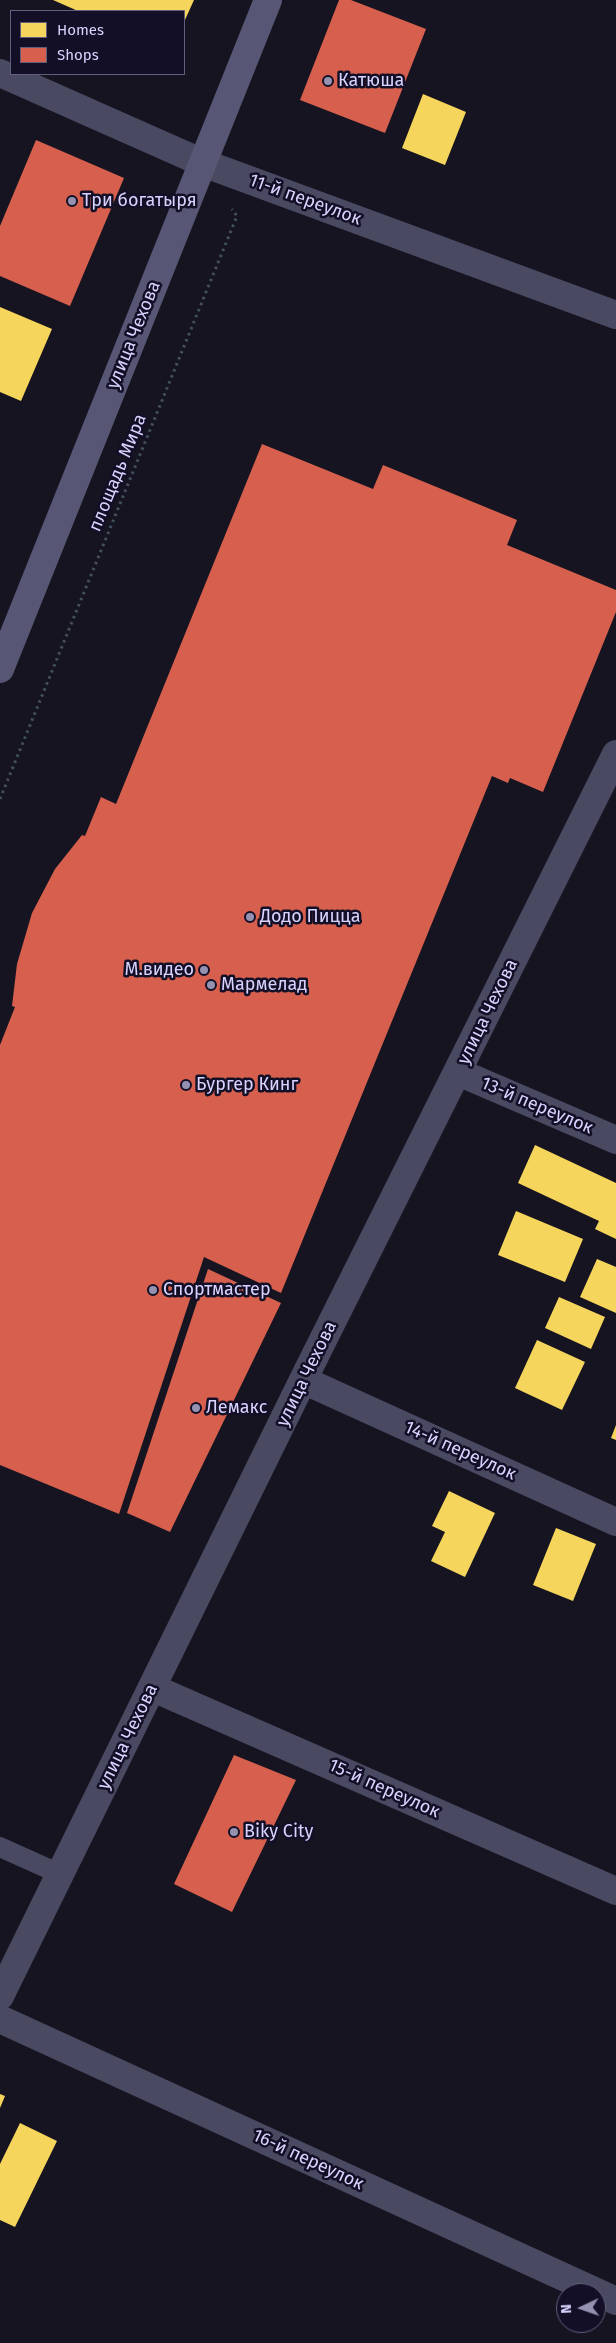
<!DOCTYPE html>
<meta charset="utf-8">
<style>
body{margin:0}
#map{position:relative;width:616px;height:2343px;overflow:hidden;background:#161421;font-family:"Fira Sans",sans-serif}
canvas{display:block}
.legend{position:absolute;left:10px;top:10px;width:175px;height:65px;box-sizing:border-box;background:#130f26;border:1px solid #625e7d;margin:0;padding:6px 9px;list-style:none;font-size:15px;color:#d9d4ff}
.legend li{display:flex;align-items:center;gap:10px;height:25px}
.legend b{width:25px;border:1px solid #625e7d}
.north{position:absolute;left:556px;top:2283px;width:50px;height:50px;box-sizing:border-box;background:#130f26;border:1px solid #625e7d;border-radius:50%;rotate:267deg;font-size:14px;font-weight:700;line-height:20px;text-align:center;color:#d9d4ff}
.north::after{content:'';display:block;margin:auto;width:18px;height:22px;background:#9591b1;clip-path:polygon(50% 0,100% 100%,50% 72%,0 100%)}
</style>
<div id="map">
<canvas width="616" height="2343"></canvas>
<ul class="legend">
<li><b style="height:14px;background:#f6d55c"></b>Homes</li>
<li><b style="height:14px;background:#d6604d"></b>Shops</li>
</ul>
<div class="north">N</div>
</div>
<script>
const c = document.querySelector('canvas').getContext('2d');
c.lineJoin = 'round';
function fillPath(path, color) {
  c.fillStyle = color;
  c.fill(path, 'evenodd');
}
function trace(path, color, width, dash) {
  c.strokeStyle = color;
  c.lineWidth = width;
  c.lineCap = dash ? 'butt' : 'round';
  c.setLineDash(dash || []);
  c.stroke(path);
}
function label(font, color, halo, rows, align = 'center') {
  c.font = font + ' "Fira Sans",sans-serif';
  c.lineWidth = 5;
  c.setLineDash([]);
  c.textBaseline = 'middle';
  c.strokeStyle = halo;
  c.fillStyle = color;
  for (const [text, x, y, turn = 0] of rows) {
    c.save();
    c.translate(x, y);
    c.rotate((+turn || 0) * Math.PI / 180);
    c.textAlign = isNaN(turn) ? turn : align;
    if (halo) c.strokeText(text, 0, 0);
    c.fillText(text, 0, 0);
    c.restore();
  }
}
fillPath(new Path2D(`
 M53 0H194L184 22V11H78Z
 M423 94 466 112 445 165 402 148Z
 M0 307 52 329 21 401 0 392Z
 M535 1145 616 1183V1239L595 1229 599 1221 518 1183Z
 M516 1211 583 1239 565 1282 498 1255Z
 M597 1259 616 1267V1313L580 1297Z
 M559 1297 605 1317 591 1349 545 1328Z
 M537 1340 585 1362 562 1410 515 1388Z
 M616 1425V1440L611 1438Z
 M449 1491 495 1513 465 1577 431 1561 445 1532 432 1526Z
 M556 1528 596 1544 573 1601 533 1585Z
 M0 2094 5 2096 0 2108Z
 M20 2123 57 2141 15 2227 0 2220V2164Z`), '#f6d55c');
fillPath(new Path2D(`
 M339 0H351L426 29 385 133 300 100Z
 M36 140 124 178 70 306 0 276V226Z
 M262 444 373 489 383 465 517 520 507 545 616 590V612L543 792 510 778 508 783 492 776 281 1293 204 1257 119 1514 0 1465V1045L15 1007 12 1006 17 964 32 913 55 869 82 835 85 836 101 797 116 804Z
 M208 1269 281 1303 170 1532 127 1513Z
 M234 1755 296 1780 232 1912 174 1884Z`), '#d6604d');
trace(new Path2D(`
 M0 799 237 216 232 209`), '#44505f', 3, [2.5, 4]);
trace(new Path2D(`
 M0 1847 60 1874`), '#4a4962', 20);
trace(new Path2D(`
 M0 73 203 163 616 315
 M458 1072 616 1140
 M303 1380 616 1522
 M153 1688 616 1891
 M0 1996 303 1380 616 754
 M0 2019 616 2301`), '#4a4962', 28);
trace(new Path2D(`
 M0 669 268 0`), '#575674', 28);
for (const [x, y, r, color] of [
 [328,81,5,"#9591b1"],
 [72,201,5,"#9591b1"],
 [250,917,5,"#9591b1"],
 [204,970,5,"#9591b1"],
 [211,985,5,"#9591b1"],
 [186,1085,5,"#9591b1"],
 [153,1290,5,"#9591b1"],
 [196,1408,5,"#9591b1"],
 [234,1832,5,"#9591b1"]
]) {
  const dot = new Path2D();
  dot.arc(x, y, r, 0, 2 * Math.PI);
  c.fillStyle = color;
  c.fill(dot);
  trace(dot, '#130f26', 2);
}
label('18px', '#d9d4ff', '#130f26', [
 ["Катюша",338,81],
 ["Три богатыря",82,201],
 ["Додо Пицца",260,917],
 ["М.видео",194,970,"right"],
 ["Мармелад",221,985],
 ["Бургер Кинг",196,1085],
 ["Спортмастер",163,1290],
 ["Лемакс",206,1408],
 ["Biky City",244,1832]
], 'left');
label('18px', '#d9d4ff', '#130f26', [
 ["11-й переулок",305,200,20],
 ["улица Чехова",134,335,-68],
 ["площадь Мира",118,473,-68],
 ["улица Чехова",488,1012,-64],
 ["13-й переулок",537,1106,23],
 ["улица Чехова",307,1374,-64],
 ["14-й переулок",460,1451,24],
 ["улица Чехова",128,1737,-64],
 ["15-й переулок",384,1789,24],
 ["16-й переулок",308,2160,25]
]);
</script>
